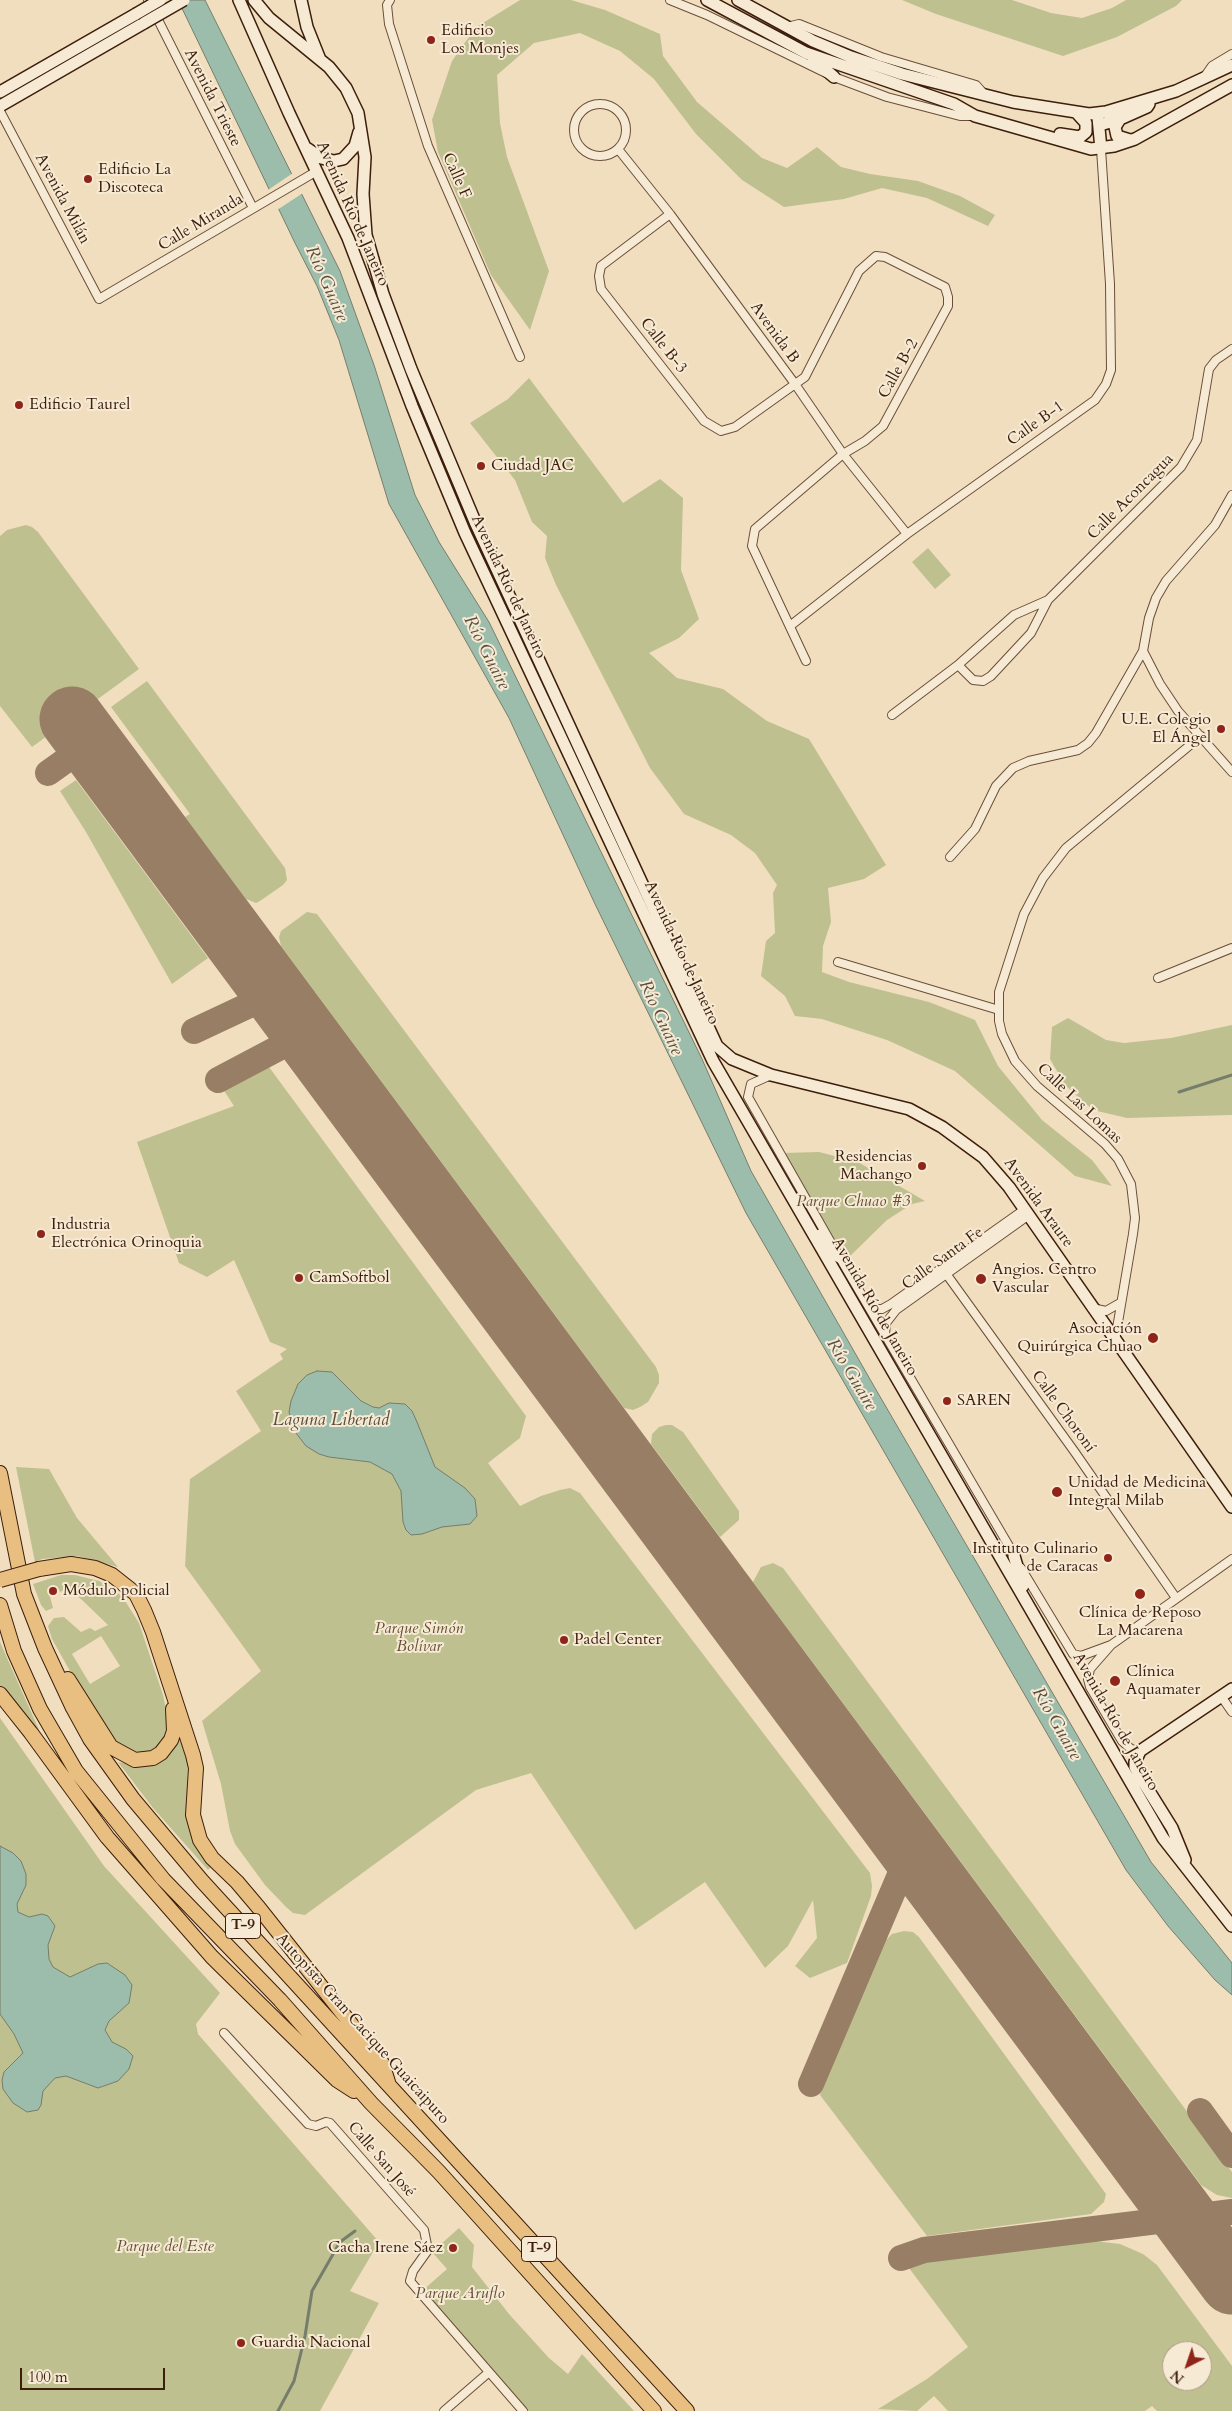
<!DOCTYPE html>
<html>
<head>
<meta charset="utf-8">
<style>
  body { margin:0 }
  #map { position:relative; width:1232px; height:2411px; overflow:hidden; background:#f1debf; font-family:Cardo,serif }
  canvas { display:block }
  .north { position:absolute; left:1162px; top:2341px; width:50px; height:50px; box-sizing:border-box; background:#f6ead5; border:1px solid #ac9884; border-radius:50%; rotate:221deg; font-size:14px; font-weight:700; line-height:20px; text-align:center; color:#3d1e0b }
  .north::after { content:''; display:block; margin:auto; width:18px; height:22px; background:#8f2418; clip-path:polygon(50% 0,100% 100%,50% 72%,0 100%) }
  .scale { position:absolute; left:20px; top:2368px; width:145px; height:22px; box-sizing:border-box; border:2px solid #3d1e0b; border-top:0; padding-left:6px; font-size:15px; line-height:18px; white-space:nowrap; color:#3d1e0b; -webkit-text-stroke:4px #f6ead5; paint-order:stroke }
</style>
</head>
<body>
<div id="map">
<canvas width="1232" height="2411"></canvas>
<div class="north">N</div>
<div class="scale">100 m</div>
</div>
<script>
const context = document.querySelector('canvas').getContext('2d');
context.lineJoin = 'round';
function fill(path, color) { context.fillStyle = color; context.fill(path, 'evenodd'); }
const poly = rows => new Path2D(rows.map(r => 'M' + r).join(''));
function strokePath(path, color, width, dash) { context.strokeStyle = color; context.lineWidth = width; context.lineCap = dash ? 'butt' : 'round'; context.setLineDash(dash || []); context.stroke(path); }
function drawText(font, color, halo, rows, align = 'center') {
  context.font = font + ' Cardo,serif'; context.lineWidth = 4; context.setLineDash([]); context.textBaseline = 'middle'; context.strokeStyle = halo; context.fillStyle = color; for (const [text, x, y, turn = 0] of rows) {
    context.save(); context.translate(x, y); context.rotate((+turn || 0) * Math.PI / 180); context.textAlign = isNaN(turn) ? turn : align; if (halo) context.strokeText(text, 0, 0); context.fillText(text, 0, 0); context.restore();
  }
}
fill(poly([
  [520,0,571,0,605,10,660,34,663,56,697,102,762,158,787,168,817,147,841,167,870,174,918,181,960,196,995,215,988,226,927,198,882,188,844,199,784,207,742,180,696,134,654,79,620,51,580,33,534,43,497,75,500,123,507,157,549,271,530,330,491,275,438,152,432,120,452,61,466,41,478,26],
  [902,0,1012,0,1051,13,1082,18,1112,8,1126,0,1182,0,1176,6,1117,37,1063,56,936,14],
  [529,378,623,503,660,479,683,498,681,570,699,619,679,638,649,653,677,678,723,689,767,721,809,739,886,865,864,879,828,888,831,922,823,946,822,972,849,982,929,1002,975,1020,998,1066,1042,1120,1092,1160,1112,1186,1075,1176,955,1071,887,1040,822,1019,795,1016,785,996,761,976,766,941,775,933,773,893,777,885,755,853,731,835,684,814,650,768,556,585,545,558,547,536,532,522,515,480,470,423,508,399],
  [26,525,32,527,38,532,139,669,32,747,0,706,0,536,7,530],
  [928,548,951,575,935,589,912,562],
  [147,681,285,868,287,880,283,885,260,901,256,903,246,899,185,817,190,814,111,707],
  [76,780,208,958,172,984,86,832,60,791],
  [307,912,317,914,656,1367,659,1375,659,1383,648,1402,640,1407,633,1410,624,1408,281,946,279,937,281,931],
  [1068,1018,1106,1040,1124,1043,1171,1038,1232,1025,1232,1115,1127,1118,1093,1110,1065,1085,1050,1059,1052,1027],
  [269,1067,526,1416,520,1438,488,1463,520,1506,541,1496,560,1490,570,1488,580,1493,870,1873,872,1886,871,1896,847,1963,810,1978,795,1966,817,1938,813,1900,788,1946,765,1968,705,1882,635,1930,531,1773,476,1790,305,1915,293,1913,286,1907,265,1885,235,1844,230,1831,221,1784,202,1721,261,1671,185,1566,190,1479,261,1431,236,1391,283,1359,280,1354,287,1349,270,1342,234,1260,207,1277,179,1263,137,1142,234,1106,221,1086],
  [819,1152,858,1162,925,1201,912,1204,887,1220,845,1261,783,1153],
  [666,1425,672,1425,683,1432,739,1511,739,1520,720,1537,651,1444,652,1434,659,1427],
  [16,1467,49,1469,77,1518,118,1567,77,1556,42,1559,35,1562],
  [773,1563,783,1568,1232,2172,1232,2198,1217,2195,1201,2185,753,1582,761,1567],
  [61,1575,75,1575,99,1581,122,1596,139,1623,163,1695,168,1718,168,1732,162,1743,146,1754,131,1755,107,1737,52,1639,48,1626,54,1618,64,1617,81,1632,90,1628,95,1631,108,1625,81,1599,69,1591,64,1590,60,1592,57,1586,48,1589,53,1608,46,1611,41,1605,33,1584],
  [101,1636,120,1666,90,1684,72,1654],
  [0,1642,40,1732,11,1698,0,1690],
  [0,1718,104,1866,220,1993,196,2024,198,2034,379,2242,350,2291,379,2303,320,2411,0,2411],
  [179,1729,188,1763,187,1801,189,1826,204,1858,211,1867,208,1870,153,1808,118,1762,139,1765],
  [904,1931,913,1932,919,1937,1106,2194,1104,2202,1091,2214,927,2236,820,2095,884,1942,892,1934],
  [459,2228,474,2245,472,2267,509,2314,549,2358,568,2374,582,2354,634,2411,528,2411,422,2291,447,2269,432,2252],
  [1095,2241,1120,2244,1143,2254,1157,2265,1232,2366,1232,2411,1157,2411,1152,2406,1145,2411,948,2411,934,2396,917,2411,878,2409,927,2379,968,2347,906,2264],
  [1172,2351,1202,2351,1202,2381,1172,2381]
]), '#bfc08f');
const water = poly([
  [178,0,205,0,340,271,374,365,415,495,439,542,489,622,702,1059,751,1171,875,1388,1151,1862,1232,1963,1232,1995,1215,1980,1168,1926,1126,1870,746,1213,595,904,509,718,389,504,339,340,317,286,295,243,178,0],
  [317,1371,332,1372,361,1401,373,1407,379,1408,389,1403,405,1404,412,1411,417,1422,435,1467,465,1488,475,1499,477,1516,470,1524,442,1527,422,1534,411,1535,406,1530,403,1522,401,1491,392,1474,370,1462,329,1457,319,1454,306,1446,296,1433,292,1422,289,1412,291,1401,298,1384,307,1375,317,1371],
  [0,1846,13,1853,21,1861,26,1874,26,1885,17,1904,18,1912,29,1917,42,1914,48,1916,55,1926,48,1945,49,1959,53,1967,70,1977,98,1964,107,1963,125,1975,132,1985,129,2003,109,2021,105,2030,112,2042,126,2049,133,2056,129,2069,118,2081,98,2088,66,2076,55,2078,43,2091,41,2105,38,2110,27,2112,13,2103,3,2089,2,2080,4,2072,23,2053,14,2034,0,2014,0,1846]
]);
fill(water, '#9cbdab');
strokePath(water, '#767d6b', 1);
fill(poly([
  [293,173,303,193,277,210,268,190]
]), '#f1debf');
strokePath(poly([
  [1179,1092,1232,1075],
  [278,2411,294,2381,305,2336,312,2291,340,2242,355,2231]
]), '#767d6b', 3);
strokePath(poly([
  [48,773,90,743],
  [194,1031,275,993],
  [218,1080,305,1034],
  [811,2084,911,1849],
  [1200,2111,1232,2155],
  [901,2258,924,2250,1232,2212]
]), '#977e65', 26);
strokePath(poly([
  [72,719,1232,2282]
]), '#977e65', 65);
const street = poly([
  [148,0,253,208],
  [390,0,387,5,389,24,428,146,520,357],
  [670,0,707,15,834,77,887,97,960,116,972,116],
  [787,27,799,24,881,57,976,85,985,95],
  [1205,76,1212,66,1232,54],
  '574 130a26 26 0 1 1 52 0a26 26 0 1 1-52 0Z',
  [0,111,99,299,317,171],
  [618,149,670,214,795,384,843,454,907,534],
  [670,214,601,266,599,276,601,289,704,421,721,431,735,427,805,377,859,271,876,256,885,257,945,287,948,297,948,306,883,426,865,441,843,454,755,529,752,546,806,661],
  [1048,600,1014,615,958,665,973,680,983,681,991,676,1031,633,1048,600,1181,467,1197,440,1209,369,1216,360,1232,349],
  [790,626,907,534,1095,400,1106,384,1111,370,1110,284,1101,149],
  [1143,651,1160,684,1178,711,1232,772],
  [892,715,958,665],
  [950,857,975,829,996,786,1013,768,1029,761,1078,750,1088,743,1096,733,1143,651,1149,618,1156,598,1166,581,1215,525,1232,495],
  [838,962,999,1010],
  [1158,978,1232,948],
  [771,1075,751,1084,748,1097,830,1241],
  [837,1253,1016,1558],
  [942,1268,1074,1451,1176,1598],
  [1092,1308,1106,1311,1120,1303],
  [872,1309,882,1309,891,1304,1025,1209],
  [885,1334,886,1323,896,1310,1029,1215],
  [1115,1340,1133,1234,1135,1218,1131,1184,1118,1159,1105,1144,1037,1086,1015,1061,1002,1034,999,1021,999,992,1024,914,1043,878,1066,848,1201,736],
  [1021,1568,1073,1654,1081,1656,1111,1645],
  [1221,1696,1232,1712],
  [1140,1751,1131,1749,1122,1741,1090,1687,1088,1679,1090,1669,1111,1645,1232,1559],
  [224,2033,308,2124,316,2126,326,2122,330,2123,424,2230,428,2250,413,2271,410,2281,523,2411],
  [444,2411,488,2373]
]);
const secondary = poly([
  [239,0,289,113,348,238,412,406,465,533,713,1061,1163,1838,1232,1926],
  [254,0,269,18,329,67,346,88,358,113,365,157,363,194,366,235,383,294,411,369,476,524,717,1046,732,1059,771,1075,909,1109,942,1127,983,1157,1009,1187,1232,1507],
  [301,0,307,27,319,57],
  [707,0,806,53,954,104,975,116,1091,149,1114,146,1135,139,1232,85],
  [738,0,813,41,851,57,902,74,1013,102,1089,114,1106,112,1176,91,1232,65],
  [813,59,834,77],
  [0,92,136,14],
  [0,106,144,23],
  [1098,118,1101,149],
  [1120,119,1115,127,1117,136,1130,140],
  [1100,125,1120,119,1147,107,1149,104],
  [1060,134,1080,137,1086,132,1086,123,1076,112],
  [308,149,321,158,334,161,343,159,355,146,359,132],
  [820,1235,839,1257],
  [1014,1556,1023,1586],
  [1185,1860,1172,1828,1139,1775,1135,1767,1135,1762,1140,1751,1232,1689]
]);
const highway = poly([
  [0,1473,24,1594,45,1648,73,1708,90,1739,133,1799,202,1881,687,2411],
  [39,1569,71,1564,95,1568,112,1575,136,1594,144,1610,153,1632,193,1755,196,1768,193,1815,200,1840,212,1858,237,1882,259,1908,382,2063,388,2082],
  [0,1605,14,1651,40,1709,76,1771,163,1879,280,2000,371,2103,439,2172,654,2411],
  [68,1679,111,1747,135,1760,153,1758,161,1753,171,1740,174,1731,173,1709],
  [0,1694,31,1733,107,1837,212,1957,337,2080,354,2091]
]);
strokePath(street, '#6a4e38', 10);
strokePath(secondary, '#3d1e0b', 14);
strokePath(highway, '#3d1e0b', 16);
strokePath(street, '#f6ead5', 8);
strokePath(secondary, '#f6ead5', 11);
strokePath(highway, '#e8bf80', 14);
const secondaryBridge = poly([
  [136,14,160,0],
  [144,23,184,0]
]);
const highwayBridge = poly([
  [0,1580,39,1569]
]);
strokePath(secondaryBridge, '#3d1e0b', 14, []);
strokePath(highwayBridge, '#3d1e0b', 16, []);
strokePath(secondaryBridge, '#f6ead5', 11);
strokePath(highwayBridge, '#e8bf80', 14);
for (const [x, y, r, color] of [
  [431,40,5,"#8f2418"],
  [88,179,5,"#8f2418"],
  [19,405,5,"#8f2418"],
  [481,466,5,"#8f2418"],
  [1221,729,5,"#8f2418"],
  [922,1166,5,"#8f2418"],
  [41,1234,5,"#8f2418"],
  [299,1278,5,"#8f2418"],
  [981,1279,6,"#8f2418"],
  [1153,1338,6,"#8f2418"],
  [947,1401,5,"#8f2418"],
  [1057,1492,6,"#8f2418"],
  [1108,1558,5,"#8f2418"],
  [53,1591,5,"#8f2418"],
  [1140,1594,6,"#8f2418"],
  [564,1640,5,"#8f2418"],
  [1115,1681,6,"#8f2418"],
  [453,2248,5,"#8f2418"],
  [241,2343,5,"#8f2418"]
]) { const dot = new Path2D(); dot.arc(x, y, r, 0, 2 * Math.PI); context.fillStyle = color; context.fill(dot); strokePath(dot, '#f6ead5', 2); }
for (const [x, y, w] of [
  [243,1926,35],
  [539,2249,35]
]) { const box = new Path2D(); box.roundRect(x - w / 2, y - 12.5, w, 25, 4); context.fillStyle = '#f6ead5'; context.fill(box); strokePath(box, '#3d1e0b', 1); }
drawText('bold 15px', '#3d1e0b', null, [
  ["T-9",243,1926],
  ["T-9",539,2249]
]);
drawText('16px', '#3d1e0b', '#f6ead5', [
  ["Edificio",441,31],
  ["Los Monjes",441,49],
  ["Edificio La",98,170],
  ["Discoteca",98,188],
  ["Edificio Taurel",29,405],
  ["Ciudad JAC",491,466],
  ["U.E. Colegio",1211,720,"right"],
  ["El Ángel",1211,738,"right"],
  ["Residencias",912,1157,"right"],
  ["Machango",912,1175,"right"],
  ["Industria",51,1225],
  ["Electrónica Orinoquia",51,1243],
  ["Angios. Centro",992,1270],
  ["Vascular",992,1288],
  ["CamSoftbol",309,1278],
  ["Asociación",1142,1329,"right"],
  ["Quirúrgica Chuao",1142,1347,"right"],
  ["SAREN",957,1401],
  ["Unidad de Medicina",1068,1483],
  ["Integral Milab",1068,1501],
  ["Instituto Culinario",1098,1549,"right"],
  ["de Caracas",1098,1567,"right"],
  ["Módulo policial",63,1591],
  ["Clínica de Reposo",1140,1613,"center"],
  ["La Macarena",1140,1631,"center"],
  ["Padel Center",574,1640],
  ["Clínica",1126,1672],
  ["Aquamater",1126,1690],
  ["Cacha Irene Sáez",443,2248,"right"],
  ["Guardia Nacional",251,2343]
], 'left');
drawText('16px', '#3d1e0b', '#f6ead5', [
  ["Avenida Trieste",212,98,63],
  ["Calle F",456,176,66],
  ["Avenida Milán",62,199,62],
  ["Avenida Río de Janeiro",352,214,66],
  ["Calle Miranda",201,223,-31],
  ["Avenida B",774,333,54],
  ["Calle B-3",663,346,52],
  ["Calle B-2",899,369,-61],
  ["Calle B-1",1036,424,-35],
  ["Calle Aconcagua",1131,497,-45],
  ["Avenida Río de Janeiro",508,587,65],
  ["Avenida Río de Janeiro",681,953,65],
  ["Calle Las Lomas",1079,1104,43],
  ["Avenida Araure",1038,1203,54],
  ["Calle Santa Fe",943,1259,-36],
  ["Avenida Río de Janeiro",874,1307,60],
  ["Calle Choroní",1063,1412,54],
  ["Avenida Río de Janeiro",1115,1722,60],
  ["Autopista Gran Cacique Guaicaipuro",362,2029,48],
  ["Calle San José",381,2160,49]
]);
drawText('italic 16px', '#644f33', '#f6ead5', [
  ["Parque Chuao #3",853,1202],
  ["Parque Simón",419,1629],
  ["Bolívar",419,1647],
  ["Parque del Este",165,2247],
  ["Parque Aruflo",460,2294]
]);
drawText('italic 18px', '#5a4e3b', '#f6ead5', [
  ["Río Guaire",326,284,66],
  ["Río Guaire",486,653,63],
  ["Río Guaire",660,1018,65],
  ["Río Guaire",851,1375,59],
  ["Laguna Libertad",331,1421],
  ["Río Guaire",1056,1724,60]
]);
</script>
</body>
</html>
